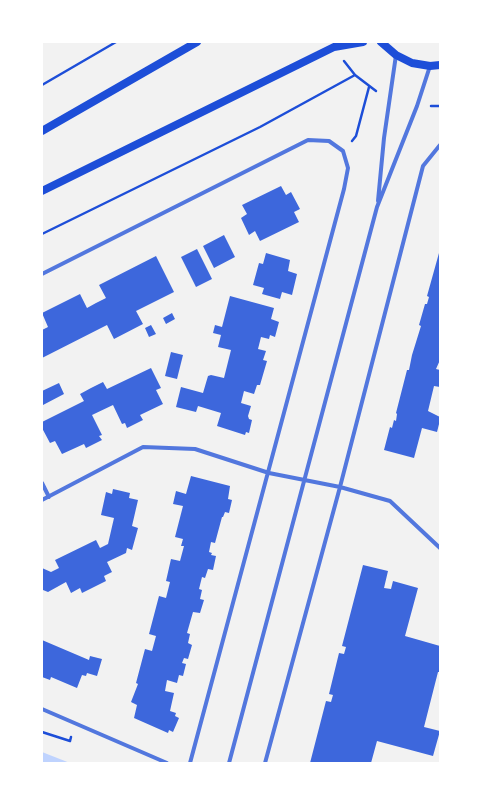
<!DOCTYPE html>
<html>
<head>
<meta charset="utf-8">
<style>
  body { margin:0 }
  #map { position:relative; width:482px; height:805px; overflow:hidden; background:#f2f2f2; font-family:Manrope,sans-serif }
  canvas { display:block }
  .frame { position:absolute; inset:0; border:43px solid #fff; pointer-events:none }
</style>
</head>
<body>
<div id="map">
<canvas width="482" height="805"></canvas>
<div class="frame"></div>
</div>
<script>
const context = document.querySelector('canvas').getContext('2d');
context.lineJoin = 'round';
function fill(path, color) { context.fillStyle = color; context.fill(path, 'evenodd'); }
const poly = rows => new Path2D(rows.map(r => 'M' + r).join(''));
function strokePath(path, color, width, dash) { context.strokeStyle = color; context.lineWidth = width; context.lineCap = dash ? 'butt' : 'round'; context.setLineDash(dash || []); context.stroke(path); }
fill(poly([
  [42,752,70,763,42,763]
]), '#bfd3fe');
fill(poly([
  [281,186,286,195,291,192,300,209,294,212,299,222,260,241,255,231,249,235,241,218,247,214,242,205],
  [224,235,235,257,214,268,203,246],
  [197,249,212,279,196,287,181,257],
  [266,253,290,260,288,271,297,274,292,295,282,292,280,299,262,294,264,288,253,285,259,263,263,264],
  [439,253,440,360,436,369,440,370,440,387,434,386,428,411,440,417,440,420,437,432,422,428,414,458,384,450,390,427,392,428,394,420,396,421,397,414,396,413,407,370,409,370,412,355,421,326,419,325,425,304,427,304,429,297,427,296],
  [156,256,174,292,136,311,143,324,114,339,107,325,42,358,42,330,48,327,42,313,80,294,87,308,96,303,106,298,99,285],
  [230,296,274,308,271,319,279,322,275,337,270,335,269,339,261,337,258,349,266,351,263,360,267,361,260,385,257,385,254,394,244,391,241,403,251,406,248,416,249,419,252,420,249,433,246,432,245,435,217,426,221,413,198,406,196,412,176,407,181,387,203,393,208,376,211,375,224,378,231,350,218,347,221,335,213,333,215,325,222,327],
  [172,313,175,319,166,324,163,318],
  [151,325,156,334,149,337,145,328],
  [171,352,183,355,177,379,165,376],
  [151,368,161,388,156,390,163,404,140,415,143,420,127,428,125,423,122,424,113,405,92,415,102,435,99,436,102,440,86,448,84,444,62,454,55,441,50,443,42,428,42,422,84,401,80,394,91,388,103,382,107,389],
  [59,383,64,394,43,405,42,391],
  [191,476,230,486,228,499,232,500,229,513,225,512,223,517,222,517,215,543,211,542,209,552,212,553,211,555,216,556,213,570,208,569,205,578,202,577,199,589,202,590,200,599,204,600,200,613,193,612,187,633,190,634,188,643,192,645,188,659,184,658,182,663,186,664,183,676,179,675,177,683,167,680,165,691,174,693,170,711,176,713,175,716,179,718,173,732,169,730,168,733,134,718,137,705,131,702,138,684,136,683,145,649,152,651,156,636,149,634,159,596,166,598,170,582,166,581,171,559,180,561,184,546,181,546,183,539,175,537,183,506,173,504,176,491,186,494],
  [113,489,130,493,129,498,138,500,132,526,138,528,132,550,127,548,126,553,107,562,112,572,104,576,106,581,82,593,80,588,71,593,66,582,48,592,43,590,42,593,42,568,51,572,59,568,55,560,96,540,100,548,108,544,114,518,101,515,106,492,112,494],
  [363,565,388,571,384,588,391,589,393,581,418,588,405,636,440,646,440,672,438,672,424,727,440,731,433,756,377,741,371,763,310,763,326,701,331,702,333,695,329,694,339,653,344,654,346,647,342,646],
  [42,640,89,660,90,656,102,659,97,676,87,673,86,676,82,675,77,688,51,677,50,680,42,677]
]), '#3d67dc');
strokePath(poly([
  [344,61,355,75,376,91],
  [42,85,116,42],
  [431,106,440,106],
  [352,141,356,136,369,87],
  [42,234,260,127,355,75],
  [42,732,70,741,71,737]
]), '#1d4ed8', 2.5);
strokePath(poly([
  [378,201,384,138,396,55],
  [42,274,308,140,329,141,343,151,348,168,344,189,190,763],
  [42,483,49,497],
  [42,500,143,447,195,449,269,473,340,487,390,501,440,548],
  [42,709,167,763],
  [229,763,377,207,417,106,430,66],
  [265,763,340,487,423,166,440,145]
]), '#5277de', 4);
strokePath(poly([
  [381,42,396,55,412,63,430,66,440,65],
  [42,131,197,42],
  [42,191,334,47,363,42]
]), '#1d4ed8', 8);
</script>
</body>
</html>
